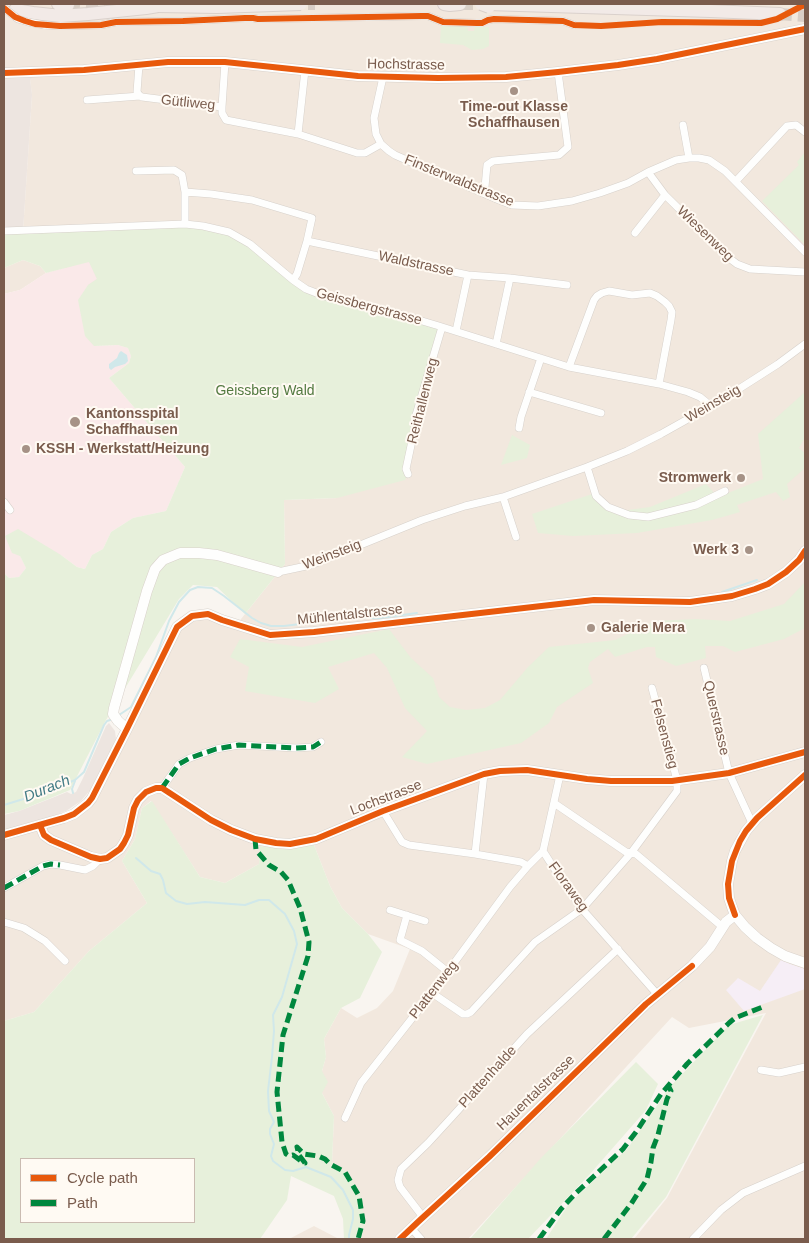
<!DOCTYPE html>
<html>
<head>
<meta charset="utf-8">
<style>
  body { margin:0 }
  #map { position:relative; width:809px; height:1243px; overflow:hidden; background:#f9f5f0; font-family:Helvetica,sans-serif }
  canvas { display:block }
  .frame { position:absolute; inset:0; border:5px solid #7a5c4d; pointer-events:none }
  .legend { position:absolute; left:20px; top:1158px; width:175px; height:65px; box-sizing:border-box; background:#fffaf3; border:1px solid #cabbb1; margin:0; padding:6px 9px; list-style:none; font-size:15px; color:#7a5c4d }
  .legend li { display:flex; align-items:center; gap:10px; height:25px }
  .legend b { width:25px; border:1px solid #cabbb1 }
</style>
</head>
<body>
<div id="map">
<canvas width="809" height="1243"></canvas>
<div class="frame"></div>
<ul class="legend">
<li><b style="height:6px;background:#e8590c"></b>Cycle path</li>
<li><b style="height:6px;background:#00873e"></b>Path</li>
</ul>
</div>
<script>
const context = document.querySelector('canvas').getContext('2d');
context.lineJoin = 'round';
function fill(path, color) { context.fillStyle = color; context.fill(path, 'evenodd'); }
const poly = rows => new Path2D(rows.map(r => 'M' + r).join(''));
function strokePath(path, color, width, dash) { context.strokeStyle = color; context.lineWidth = width; context.lineCap = dash ? 'butt' : 'round'; context.setLineDash(dash || []); context.stroke(path); }
function drawText(font, color, halo, rows, align = 'center') {
  context.font = font + ' Helvetica,sans-serif'; context.lineWidth = 4; context.setLineDash([]); context.textBaseline = 'middle'; context.strokeStyle = halo; context.fillStyle = color; for (const [text, x, y, turn = 0] of rows) {
    context.save(); context.translate(x, y); context.rotate((+turn || 0) * Math.PI / 180); context.textAlign = isNaN(turn) ? turn : align; if (halo) context.strokeText(text, 0, 0); context.fillText(text, 0, 0); context.restore();
  }
}
fill(poly([
  [4,4,805,4,805,1239,634,1239,667,1198,766,1013,689,1028,672,1017,468,1239,361,1239,365,1222,347,1173,332,1162,334,1116,322,1093,322,1071,326,1057,324,1039,341,1008,357,1018,377,1008,393,991,410,949,368,934,342,908,330,886,314,845,284,849,261,846,259,864,225,883,200,877,151,801,142,808,135,839,122,861,147,903,89,951,34,1012,4,1021,4,835,82,808,177,627,192,616,237,624,285,564,284,500,337,498,23,231,32,95,30,79,4,73],
  [23,260,40,266,46,273,20,290,4,294,4,268],
  [314,1226,339,1239,289,1239]
]), '#f2e8de');
fill(poly([
  [41,72,30,79,32,95,23,231,4,231,4,73],
  [109,723,115,731,116,739,92,788,81,801,66,811,53,816,4,830,4,815,19,811,67,792,71,794,76,792,83,778,106,726]
]), '#ede5e0');
fill(poly([
  [781,960,790,964,805,969,805,989,744,1011,726,990,738,978,760,991]
]), '#f6eef6');
fill(poly([
  [89,261,97,279,88,285,94,346,118,345,128,348,131,356,129,363,109,378,185,467,166,511,133,518,111,532,103,549,92,555,85,569,77,567,61,555,20,556,26,568,19,577,9,578,4,573,4,294,20,290,46,273]
]), '#fae9e9');
fill(poly([
  [441,25,467,26,468,31,474,31,475,27,489,27,489,46,483,49,472,50,463,45,440,43],
  [805,152,805,245,762,201,799,165,797,162],
  [185,224,229,232,306,289,442,327,416,415,408,474,405,480,337,498,284,500,285,564,245,614,217,587,193,585,179,599,106,720,70,790,19,811,4,814,4,573,9,578,19,577,26,568,20,556,12,553,5,536,18,529,61,555,77,567,85,569,92,555,103,549,111,532,133,518,166,511,185,467,109,378,129,363,131,356,128,348,118,345,94,346,85,336,78,300,88,285,97,279,89,262,46,273,40,266,23,260,4,268,4,231],
  [805,392,805,437,799,448,805,453,805,468,787,484,790,497,783,501,776,492,737,505,740,512,712,520,637,533,573,536,538,533,532,514,592,494,609,512,628,510,650,507,706,484,718,497,763,479,758,434],
  [512,435,530,445,527,458,501,465],
  [805,582,805,628,784,639,735,652,723,646,705,646,706,658,676,666,656,657,655,647,647,647,615,657,608,649,590,662,588,668,593,683,557,707,549,723,521,743,427,764,402,757,427,731,405,708,387,668,374,653,328,667,339,689,315,703,245,691,249,667,230,657,240,639,302,647,389,629,411,658,433,678,439,697,450,707,466,710,485,708,500,700,528,667,549,647,615,640,655,621,696,619,730,621,784,604],
  [152,801,200,877,225,883,259,864,260,846,284,849,314,845,330,886,342,908,368,934,382,952,360,998,341,1008,324,1039,326,1057,322,1071,328,1082,322,1093,334,1116,332,1162,347,1173,360,1192,365,1222,361,1239,344,1239,343,1219,334,1196,291,1176,287,1200,260,1239,4,1239,4,1021,34,1012,89,951,147,903,122,861,135,839,142,808],
  [21,1159,194,1159,194,1222,21,1222],
  [763,1015,666,1197,631,1239,546,1239,568,1205,628,1148,669,1088,729,1025],
  [636,1062,658,1084,646,1110,590,1174,528,1239,470,1239,541,1158]
]), '#e7f0db');
fill(poly([
  [121,351,127,355,128,361,125,364,115,367,111,370,109,368,109,364,117,358,119,353]
]), '#d0e8ea');
strokePath(poly([
  [722,592,757,580],
  [119,715,131,707,156,657,169,621,179,602,190,590,198,587,212,588,224,596,252,618,261,623,271,626,284,626,348,618,381,618,417,613],
  [73,793,72,789,75,781],
  [4,805,46,792,75,780,84,772,104,725,107,721,113,719],
  [136,858,151,871,160,874,163,880,166,893,176,901,187,904,205,902,245,905,259,900,269,900,285,914,294,931,297,944,282,997,273,1015,274,1031,272,1057,268,1091,269,1111,274,1122,270,1129,270,1134,274,1144,271,1156,273,1161,285,1170,293,1171,306,1167,331,1177,343,1190,353,1210,353,1219,349,1235,349,1239]
]), '#d0e8ea', 2);
strokePath(poly([
  [290,4,315,4],
  [461,4,488,4],
  [68,5,105,9],
  [780,14,805,16]
]), '#d9cfc7', 12, [12, 6]);
const street = poly([
  [44,25,60,26,101,25,116,22,183,21,245,18,253,18,258,19,422,16,428,16,443,22,477,23,482,23,488,20,494,19,563,21,574,25],
  [139,65,137,92,140,96,142,97,222,107,225,62],
  [383,77,374,118,376,134,381,144,389,151,395,155,499,200,512,205,538,206,572,201,600,193,628,183,648,172,676,160,689,158,699,158,709,160,725,171,805,252],
  [87,100,140,96],
  [222,107,222,113,226,120,298,134,357,153,365,153,381,144],
  [683,125,689,158],
  [298,134,305,70],
  [136,171,174,170,182,175,185,192,185,224],
  [648,172,665,195,729,258,737,264,750,269,805,272],
  [736,181,787,126,796,125,805,132],
  [480,191,485,187,487,165,493,161,559,155,568,147,558,72],
  [185,192,211,194,252,200,312,218,307,241,297,274,293,280],
  [4,231,185,224,203,226,229,232,250,244,293,280,306,289,324,296,392,312,439,326,569,367,659,384,688,392,700,397,711,406],
  [635,233,665,195],
  [307,241,468,275,456,331],
  [468,275,510,278,567,285],
  [496,344,510,278],
  [569,367,594,300,597,296,602,293,609,291,632,295,650,293,657,296,665,302,669,306,672,312,671,320,659,384],
  [529,392,601,413],
  [519,428,521,417,541,358],
  [587,467,596,496,608,507,629,515,648,517,696,505,725,491],
  [408,474,406,469,416,422,416,415,442,327],
  [503,497,516,537],
  [4,502,10,510],
  [278,572,311,565,422,520,465,506,503,497,587,467,627,451,661,434,720,401,778,364,805,344],
  [704,668,729,773,752,823],
  [162,788,179,764,190,758,216,749,239,745,296,748,313,747,321,742],
  [554,803,626,852,636,854,719,924,723,926],
  [383,811,402,842,409,845,475,854,521,862,528,866,543,851,550,862,582,909,657,994],
  [543,851,560,775],
  [475,854,484,774],
  [4,888,43,866,51,864,60,865,85,870,93,866,100,859],
  [390,910,425,921],
  [407,915,400,940,422,951,448,972],
  [4,922,24,928,45,941,65,961],
  [432,993,463,1014,467,1014,471,1012,535,942,582,909,631,853,677,791,677,780,652,688],
  [761,1070,779,1073,805,1067],
  [345,1118,361,1083,432,993,510,887,528,866],
  [423,1217,400,1187,398,1180,401,1169,428,1143,451,1118,527,1034,618,949],
  [411,1228,421,1239],
  [693,1239,721,1210,743,1193,805,1166]
]);
const secondary = poly([
  [4,73,84,70,168,62,225,62,358,76,438,78,506,77,558,72,618,65,657,59,805,29],
  [127,729,118,721,113,714,114,708,147,591,155,569,163,560,180,553,199,553,217,555,278,572],
  [805,775,757,818,746,831,735,851,732,861,728,884,729,898,732,907,735,915,745,927,757,938,771,948,785,956,805,963],
  [40,825,44,835,51,840,91,857,100,859,107,858,120,849,124,843,128,835,134,808,138,800,146,792,156,788,162,788,211,820,231,830,255,839,276,843,290,844,316,839,383,811,484,774,500,771,527,770,587,779,611,781,672,781,729,773,805,752],
  [4,835,64,818,74,814,88,803,92,798,127,729,177,627,192,616,208,614,222,620,270,635,314,632,594,600,690,602,732,596,755,589,768,584,786,572,799,560,805,551],
  [400,1239,419,1221,489,1157,646,1004,692,966,710,947,726,922,735,915]
]);
const highway = poly([
  [58,4,68,5],
  [444,4,450,5,460,4],
  [488,4,710,11,780,14],
  [15,10,33,13,61,16,88,14,146,8,158,6]
]);
strokePath(street, '#d7d1cb', 8);
strokePath(secondary, '#d9d2cb', 11);
strokePath(highway, '#dad1cc', 14);
strokePath(street, '#fefefd', 7);
strokePath(secondary, '#fefefd', 10);
strokePath(highway, '#f2eae7', 12);
const streetBridge = poly([
  [4,8,18,19,28,22,44,25]
]);
const highwayBridge = poly([
  [481,4,489,7],
  [158,6,217,7,301,4]
]);
strokePath(streetBridge, '#d7d1cb', 8, []);
strokePath(highwayBridge, '#dad1cc', 14, []);
strokePath(streetBridge, '#fefefd', 7);
strokePath(highwayBridge, '#f2eae7', 12);
strokePath(poly([
  [162,788,179,764,190,758,216,749,239,745,296,748,313,747,321,742],
  [255,839,256,850,269,865,281,872,288,880,300,908,309,942,308,956,283,1035,277,1092,282,1142,286,1154,289,1156,293,1155,304,1163,305,1163,299,1155,297,1147,304,1154,318,1156,325,1159,330,1164,345,1172,359,1196,363,1221,358,1239],
  [4,888,43,866,51,864,60,865],
  [539,1239,561,1209,575,1194,623,1149,636,1132,661,1094,687,1064,729,1023,735,1018,765,1006],
  [604,1239,631,1204,647,1179,651,1162,653,1148,658,1135,667,1099,671,1091,668,1085]
]), '#00873e', 5, [10, 5]);
strokePath(poly([
  [4,8,15,17,25,21,35,24,60,26,101,25,116,22,183,21,245,18,253,18,258,19,422,16,428,16,443,22,477,23,482,23,488,20,494,19,563,21,574,25,601,26,662,22,761,23,777,19,800,7,805,5],
  [4,73,84,70,168,62,225,62,358,76,438,78,506,77,558,72,618,65,657,59,805,29],
  [40,825,44,835,51,840,91,857,100,859,107,858,120,849,124,843,128,835,134,808,138,800,146,792,156,788,162,788,211,820,231,830,255,839,276,843,290,844,316,839,383,811,484,774,500,771,527,770,587,779,611,781,672,781,729,773,805,752],
  [4,835,64,818,74,814,88,803,92,798,127,729,177,627,192,616,208,614,222,620,270,635,314,632,594,600,690,602,732,596,755,589,768,584,786,572,799,560,805,551],
  [735,915,729,898,728,884,732,861,740,841,746,831,757,818,805,775],
  [400,1239,419,1221,489,1157,646,1004,692,966]
]), '#e8590c', 6);
for (const [x, y, r, color] of [
  [514,91,5,"#a69286"],
  [75,422,6,"#a69286"],
  [26,449,5,"#a69286"],
  [741,478,5,"#a69286"],
  [749,550,5,"#a69286"],
  [591,628,5,"#a69286"]
]) { const dot = new Path2D(); dot.arc(x, y, r, 0, 2 * Math.PI); context.fillStyle = color; context.fill(dot); strokePath(dot, '#fffaf3', 2); }
drawText('14px', '#7a5c4d', '#fffaf3', [
  ["Hochstrasse",406,65,1],
  ["Gütliweg",188,103,6],
  ["Finsterwaldstrasse",459,181,22],
  ["Wiesenweg",705,234,44],
  ["Waldstrasse",416,264,12],
  ["Geissbergstrasse",369,307,15],
  ["Reithallenweg",423,401,-76],
  ["Weinsteig",713,404,-30],
  ["Weinsteig",332,555,-21],
  ["Mühlentalstrasse",350,615,-6],
  ["Querstrasse",716,718,77],
  ["Felsenstieg",664,734,75],
  ["Lochstrasse",386,798,-21],
  ["Floraweg",568,887,54],
  ["Plattenweg",434,990,-52],
  ["Plattenhalde",488,1077,-48],
  ["Hauentalstrasse",536,1093,-44]
]);
drawText('bold 14px', '#7a5c4d', '#fffaf3', [
  ["Time-out Klasse",514,107,"center"],
  ["Schaffhausen",514,123,"center"],
  ["Kantonsspital",86,414],
  ["Schaffhausen",86,430],
  ["KSSH - Werkstatt/Heizung",36,449],
  ["Stromwerk",731,478,"right"],
  ["Werk 3",739,550,"right"],
  ["Galerie Mera",601,628]
], 'left');
drawText('14px', '#537a41', '#fffaf3', [
  ["Geissberg Wald",265,391]
]);
drawText('italic 15px', '#437c86', '#fffaf3', [
  ["Durach",47,789,-22]
]);
</script>
</body>
</html>
